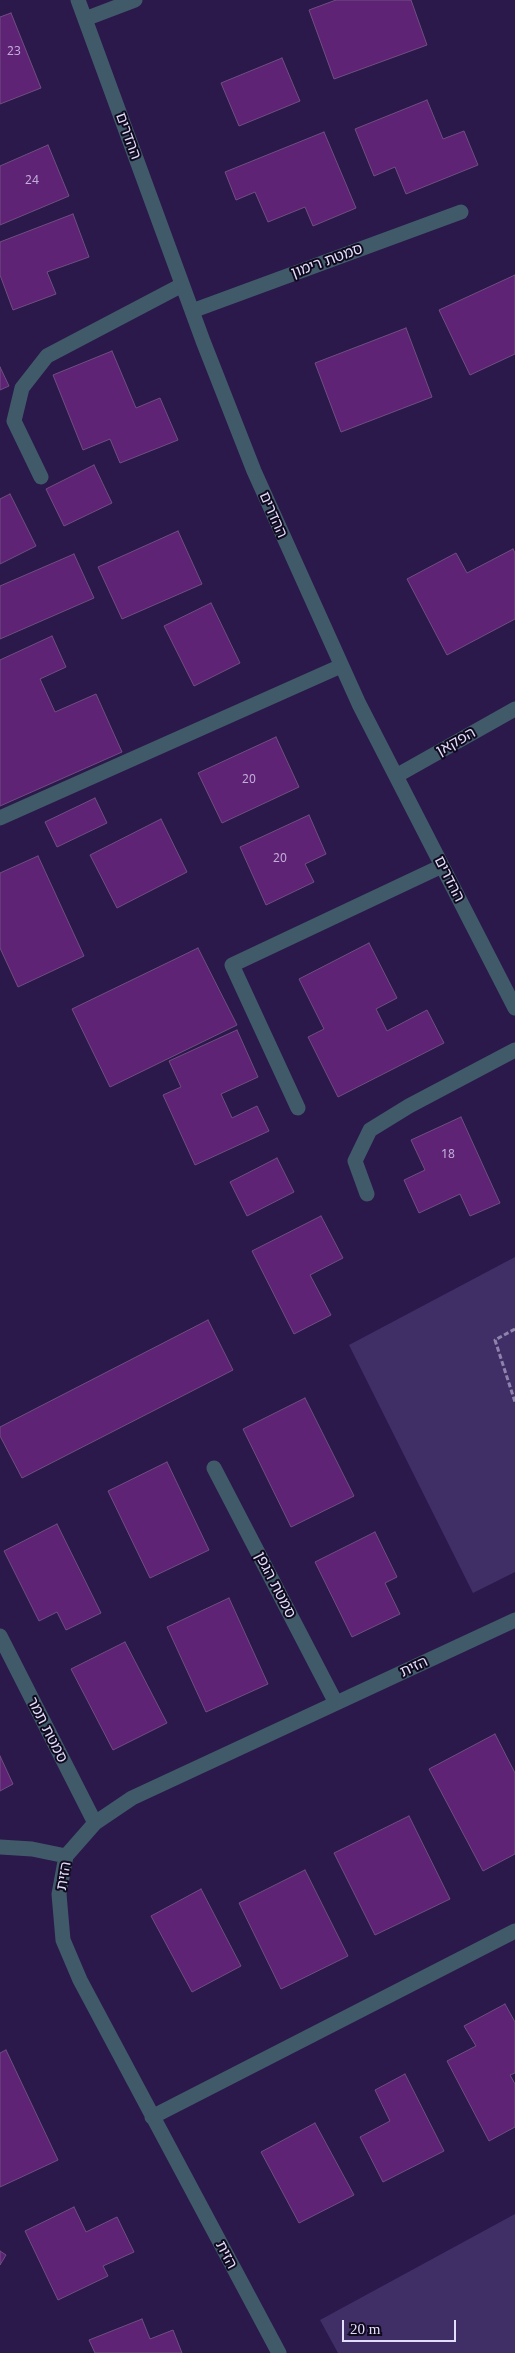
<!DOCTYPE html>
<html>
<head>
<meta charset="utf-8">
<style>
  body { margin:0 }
  #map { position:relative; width:515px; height:2353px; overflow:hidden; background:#2a194a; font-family:Georgia,serif }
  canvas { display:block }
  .scale { position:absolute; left:342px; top:2320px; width:114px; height:22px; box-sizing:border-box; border:2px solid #e3ddfc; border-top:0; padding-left:6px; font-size:15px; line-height:18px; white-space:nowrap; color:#e3ddfc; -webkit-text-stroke:4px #100a1f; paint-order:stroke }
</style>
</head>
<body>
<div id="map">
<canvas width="515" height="2353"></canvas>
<div class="scale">20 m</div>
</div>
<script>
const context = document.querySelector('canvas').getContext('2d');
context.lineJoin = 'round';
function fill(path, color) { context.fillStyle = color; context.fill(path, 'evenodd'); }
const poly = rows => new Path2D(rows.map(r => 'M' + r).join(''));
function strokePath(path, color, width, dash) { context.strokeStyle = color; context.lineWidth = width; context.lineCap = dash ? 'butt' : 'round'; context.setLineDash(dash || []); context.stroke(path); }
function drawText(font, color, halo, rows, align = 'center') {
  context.font = font + ' Georgia,"Noto Sans Hebrew",serif'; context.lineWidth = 4; context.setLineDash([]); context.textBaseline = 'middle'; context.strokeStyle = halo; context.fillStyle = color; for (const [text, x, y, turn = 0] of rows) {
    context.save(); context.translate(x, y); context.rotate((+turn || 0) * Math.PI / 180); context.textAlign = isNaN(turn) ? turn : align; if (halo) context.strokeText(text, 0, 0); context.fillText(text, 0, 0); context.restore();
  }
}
fill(poly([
  [515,1257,515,1572,473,1593,349,1345],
  [515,2214,515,2353,338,2353,320,2320]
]), '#402f67');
const building = poly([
  [336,0,411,0,427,45,334,79,309,10,336,0],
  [11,13,41,88,0,104,0,17,11,13],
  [282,58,300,101,239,126,221,83,282,58],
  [427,100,443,139,464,131,478,165,406,194,395,167,374,176,355,129,427,100],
  [324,132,356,208,313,226,305,207,268,222,255,192,236,200,225,172,324,132],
  [48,145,69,196,0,225,0,166,48,145],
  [73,214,89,257,47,272,56,294,13,310,0,275,0,242,73,214],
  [515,275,515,354,470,375,439,310,515,275],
  [406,328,432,397,341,432,315,363,406,328],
  [112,351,136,408,160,398,178,440,120,463,110,439,83,450,53,375,112,351],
  [0,367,9,386,0,390,0,367],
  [94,465,112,503,64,526,46,489,94,465],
  [10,494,36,546,0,564,0,499,10,494],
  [178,531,202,584,122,619,98,567,178,531],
  [513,549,515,553,515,619,447,655,407,579,456,553,467,573,513,549],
  [74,554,94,598,0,639,0,586,74,554],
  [211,603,240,663,194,686,164,626,211,603],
  [52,636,66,667,40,679,55,712,96,694,122,752,0,806,0,660,52,636],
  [276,737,299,787,222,823,198,773,276,737],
  [95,798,107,823,57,847,45,822,95,798],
  [309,815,326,854,305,864,314,882,266,905,240,847,309,815],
  [161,819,187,872,117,908,90,855,161,819],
  [38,856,84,956,18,987,0,948,0,873,38,856],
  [369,943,397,998,376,1009,387,1031,427,1010,444,1043,338,1097,308,1037,324,1029,299,979,369,943],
  [198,948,237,1025,110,1087,72,1009,198,948],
  [237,1030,258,1077,221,1094,232,1118,257,1106,269,1131,195,1165,163,1095,181,1087,169,1061,237,1030],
  [461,1117,500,1203,470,1216,460,1194,419,1213,404,1180,425,1170,411,1140,461,1117],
  [277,1158,294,1192,247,1216,230,1182,277,1158],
  [321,1216,343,1258,310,1275,331,1315,294,1334,252,1251,321,1216],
  [208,1320,233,1370,22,1478,0,1436,0,1427,208,1320],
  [305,1398,354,1496,291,1527,243,1429,305,1398],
  [167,1462,209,1550,150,1578,108,1491,167,1462],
  [57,1524,101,1613,66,1630,57,1612,39,1621,4,1551,57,1524],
  [375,1532,397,1577,385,1583,400,1614,352,1637,315,1562,375,1532],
  [229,1598,268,1684,206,1712,167,1627,229,1598],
  [125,1642,167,1723,113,1750,71,1669,125,1642],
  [495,1734,515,1773,515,1854,483,1871,429,1769,495,1734],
  [0,1756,13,1784,0,1791,0,1756],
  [409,1816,450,1899,375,1935,334,1853,409,1816],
  [305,1870,348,1956,281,1989,239,1903,305,1870],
  [201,1889,241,1966,192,1992,151,1916,201,1889],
  [505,2004,515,2022,515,2073,510,2075,515,2084,515,2127,489,2141,447,2061,476,2046,464,2026,505,2004],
  [6,2050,58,2160,0,2187,0,2053,6,2050],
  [405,2074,444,2151,383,2182,360,2137,390,2121,375,2090,405,2074],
  [315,2123,354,2195,299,2223,261,2152,315,2123],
  [74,2207,86,2232,117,2217,134,2252,103,2266,108,2276,58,2300,25,2231,74,2207],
  [0,2251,6,2255,0,2265,0,2251],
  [142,2319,150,2339,173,2330,182,2353,95,2353,89,2340,142,2319]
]);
fill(building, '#5e2374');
strokePath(building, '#714e80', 1);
strokePath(poly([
  [515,1329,495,1340,515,1402]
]), '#8e83ab', 3, [5, 2.5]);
strokePath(poly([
  [78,0,203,341,254,471,359,704,515,1008],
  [85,19,135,0],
  [192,311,461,212],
  [41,477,14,421,22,388,47,356,182,285],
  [396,776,515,709],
  [0,818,341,666],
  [298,1108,232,965,442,866],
  [367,1194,355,1161,370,1130,409,1106,515,1050],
  [214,1468,336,1703],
  [0,1636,95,1823],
  [0,1847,32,1849,66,1856],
  [152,2117,515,1931],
  [279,2353,80,1980,63,1940,59,1894,66,1856,95,1823,132,1798,515,1620]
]), '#415a69', 15);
drawText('12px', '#c2aeda', null, [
  ["23",14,52],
  ["24",32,181],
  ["20",249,780],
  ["20",280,859],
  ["18",448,1155]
]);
drawText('15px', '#e3ddfc', '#100a1f', [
  ["ההדרים",128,136,70],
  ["סמטת רימון",327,261,-20],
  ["ההדרים",273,515,66],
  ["הפקאן",456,742,-29],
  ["ההדרים",449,879,63],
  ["סמטת הגפן",275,1585,63],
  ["הזית",414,1667,-25],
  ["סמטת תמר",47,1730,63],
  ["הזית",64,1876,-80],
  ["הזית",226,2255,62]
]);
</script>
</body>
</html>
